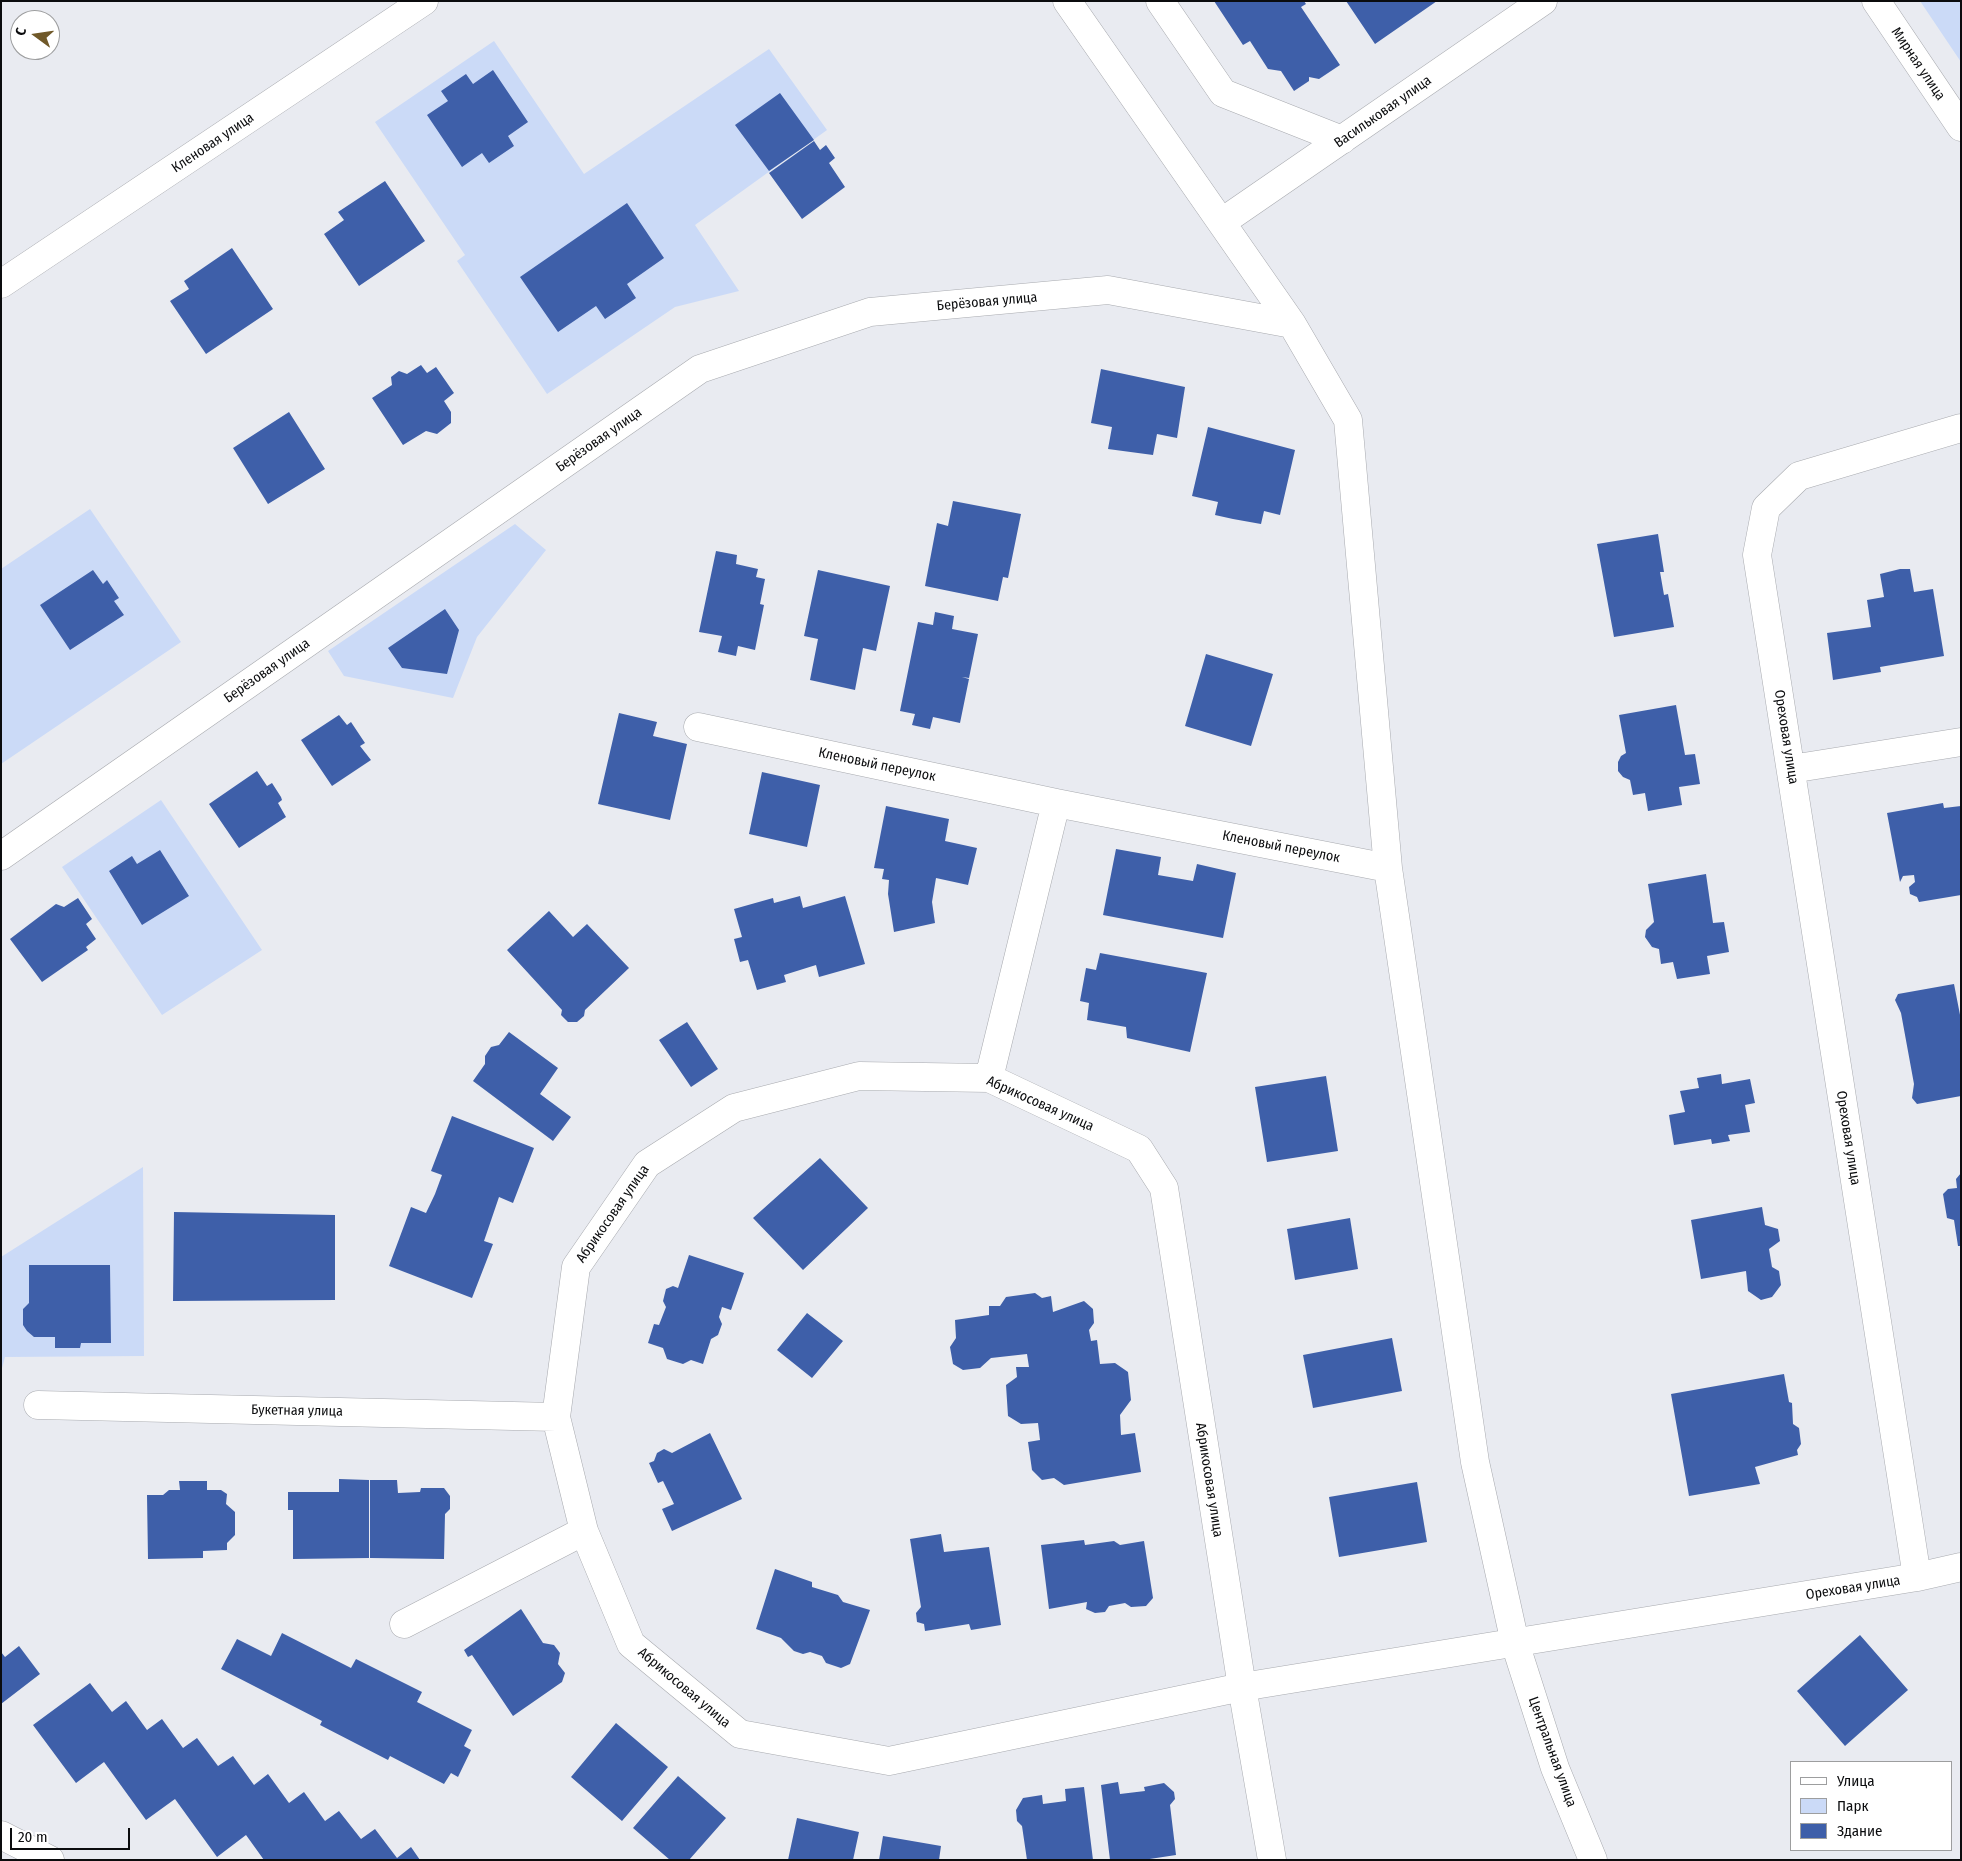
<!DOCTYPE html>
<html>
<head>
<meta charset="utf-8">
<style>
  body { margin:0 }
  #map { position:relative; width:1962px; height:1861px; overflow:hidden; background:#e9ebf1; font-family:"Fira Sans Condensed",sans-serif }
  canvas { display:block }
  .frame { position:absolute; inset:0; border:2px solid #0b0c0e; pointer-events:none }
  .legend { position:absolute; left:1790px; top:1761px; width:162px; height:90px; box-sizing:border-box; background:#fff; border:1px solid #9d9e9f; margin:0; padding:6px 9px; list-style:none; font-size:15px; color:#0b0c0e }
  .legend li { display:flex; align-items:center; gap:10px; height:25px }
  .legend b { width:25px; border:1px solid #9d9e9f }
  .north { position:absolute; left:10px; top:10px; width:50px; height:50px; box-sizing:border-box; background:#fff; border:1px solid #9d9e9f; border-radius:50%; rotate:284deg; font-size:14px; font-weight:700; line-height:20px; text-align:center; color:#0b0c0e }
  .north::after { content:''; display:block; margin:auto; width:18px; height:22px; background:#705929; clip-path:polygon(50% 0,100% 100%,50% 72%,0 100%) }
  .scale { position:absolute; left:10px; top:1828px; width:120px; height:22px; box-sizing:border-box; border:2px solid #0b0c0e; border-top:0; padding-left:6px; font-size:15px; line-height:18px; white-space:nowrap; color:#0b0c0e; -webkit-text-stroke:4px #fff; paint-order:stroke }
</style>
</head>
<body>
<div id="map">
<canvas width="1962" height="1861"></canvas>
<div class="frame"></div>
<ul class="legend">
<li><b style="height:6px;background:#fff"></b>Улица</li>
<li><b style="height:14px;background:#cbdaf7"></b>Парк</li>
<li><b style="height:14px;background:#3e5fa9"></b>Здание</li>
</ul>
<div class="north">С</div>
<div class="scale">20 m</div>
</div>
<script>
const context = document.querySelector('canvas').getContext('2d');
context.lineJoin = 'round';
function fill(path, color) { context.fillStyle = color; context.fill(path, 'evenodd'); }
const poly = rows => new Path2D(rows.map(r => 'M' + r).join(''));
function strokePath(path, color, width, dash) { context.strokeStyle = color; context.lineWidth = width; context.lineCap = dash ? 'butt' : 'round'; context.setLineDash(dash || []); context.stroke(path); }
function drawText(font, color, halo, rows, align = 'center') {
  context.font = font + ' "Fira Sans Condensed",sans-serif'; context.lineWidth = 4.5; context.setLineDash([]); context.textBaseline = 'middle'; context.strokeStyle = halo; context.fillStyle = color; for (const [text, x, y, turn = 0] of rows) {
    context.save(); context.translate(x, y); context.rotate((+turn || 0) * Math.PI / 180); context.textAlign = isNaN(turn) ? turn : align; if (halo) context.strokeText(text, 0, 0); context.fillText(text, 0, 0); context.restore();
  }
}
fill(poly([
  [1920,1,1961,1,1961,62],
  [494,41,584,174,769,49,827,130,695,225,739,291,675,307,547,394,457,261,465,255,375,122],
  [90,509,181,642,1,764,1,569],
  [515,524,546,550,477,637,453,698,344,676,328,651],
  [161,800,262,950,162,1015,62,867],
  [143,1167,144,1356,5,1357,1,1372,1,1257]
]), '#cbdaf7');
fill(poly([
  [1214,1,1304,1,1306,4,1301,7,1340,65,1319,79,1309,77,1309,81,1294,91,1281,71,1268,69,1250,41,1243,45],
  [1346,1,1437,1,1375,44],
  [493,70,528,122,508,136,514,146,489,163,482,153,462,167,427,115,448,101,441,91,466,74,473,84],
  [780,93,814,140,769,171,735,125],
  [814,141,820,150,826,145,835,158,829,163,845,187,802,219,769,173],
  [385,181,425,241,359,286,324,234,344,220,338,212],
  [627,203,664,258,627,284,636,298,605,319,596,306,558,332,520,277],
  [232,248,273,309,206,354,170,301,189,289,184,281],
  [421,365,427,373,436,367,454,393,444,401,451,412,451,423,437,434,426,431,403,445,372,398,392,385,391,377,399,371,407,374],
  [1101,369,1185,387,1177,438,1157,434,1153,455,1108,449,1112,427,1091,423],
  [289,412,325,469,268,504,233,448],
  [1208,427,1295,450,1280,515,1264,511,1261,524,1233,519,1215,515,1218,502,1192,496],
  [953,501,1021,514,1008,578,1003,577,998,601,925,586,937,523,948,526],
  [1658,534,1664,572,1660,572,1664,595,1668,594,1674,627,1614,637,1597,544],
  [716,551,737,555,736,564,758,569,756,577,765,579,760,604,764,605,755,650,738,646,736,656,718,652,722,636,699,632],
  [1900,569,1910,569,1914,592,1933,589,1944,656,1880,667,1881,672,1833,680,1827,633,1871,627,1867,600,1884,597,1880,574],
  [93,570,103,584,107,580,119,598,114,601,124,615,70,650,40,605],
  [818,570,890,586,876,651,863,648,855,690,810,680,818,639,804,636],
  [445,609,459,630,447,674,402,668,388,648],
  [935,612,954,616,952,629,978,634,969,678,962,677,969,679,960,723,933,717,930,729,912,725,915,714,900,711,918,622,933,625],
  [1206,654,1273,674,1251,746,1185,726],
  [1676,705,1685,755,1695,754,1700,784,1679,787,1682,805,1648,811,1645,793,1633,795,1630,780,1623,777,1618,771,1618,762,1621,756,1626,753,1619,715],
  [619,713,657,722,653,736,687,744,670,820,598,804],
  [339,715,347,725,351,722,365,743,360,746,371,760,332,786,301,740],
  [257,771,267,786,272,783,281,797,282,800,278,803,286,817,239,848,209,804],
  [762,772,820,785,807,847,749,834],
  [1943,803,1944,808,1961,806,1961,895,1919,902,1917,897,1910,894,1909,887,1915,882,1914,875,1903,876,1900,882,1887,813],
  [886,806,949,819,945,841,977,848,968,885,936,878,932,902,935,923,894,932,888,894,889,880,882,879,884,869,874,868],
  [1116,849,1161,857,1158,875,1193,881,1197,864,1236,873,1223,938,1103,915],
  [160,850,189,896,142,925,109,871,132,856,137,864],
  [1706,874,1713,923,1724,922,1729,952,1707,956,1710,974,1677,979,1673,962,1661,964,1659,949,1652,947,1645,937,1646,930,1654,922,1648,884],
  [800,896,803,908,845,896,865,964,819,977,816,965,784,975,786,982,757,990,748,960,740,962,734,939,742,937,734,909,773,898,774,903],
  [78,898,92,919,86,924,96,939,86,947,88,950,42,982,10,939,56,904,64,907],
  [549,911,573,937,587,924,629,968,585,1010,584,1016,577,1022,568,1022,561,1015,562,1010,507,950],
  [1100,953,1207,973,1190,1052,1127,1038,1126,1027,1087,1020,1089,1003,1080,1001,1086,968,1096,970],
  [1954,984,1961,1020,1961,1096,1917,1104,1912,1098,1914,1084,1901,1013,1895,1000,1898,994],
  [687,1022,718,1069,691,1087,659,1040],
  [509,1032,558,1068,540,1094,571,1117,553,1141,473,1081,485,1064,485,1056,491,1047,499,1045],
  [1721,1074,1722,1084,1750,1079,1755,1103,1745,1105,1750,1132,1728,1135,1730,1141,1712,1144,1711,1139,1674,1145,1669,1115,1685,1112,1680,1091,1699,1088,1697,1078],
  [1326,1076,1338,1151,1267,1162,1255,1087],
  [452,1116,534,1148,513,1203,499,1197,484,1241,493,1244,472,1298,389,1266,411,1207,426,1213,435,1194,442,1175,431,1171],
  [820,1158,868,1208,803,1270,753,1218],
  [1961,1173,1961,1246,1958,1246,1954,1220,1947,1218,1943,1194,1948,1189,1957,1188,1956,1179],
  [1762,1207,1765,1225,1778,1229,1780,1241,1769,1249,1772,1267,1779,1271,1781,1285,1772,1297,1761,1300,1748,1291,1746,1271,1701,1279,1691,1220],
  [174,1212,335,1215,335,1300,173,1301],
  [1350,1218,1358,1269,1295,1280,1287,1229],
  [689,1255,744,1273,731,1310,722,1307,719,1317,722,1324,718,1335,711,1339,703,1364,691,1360,683,1364,667,1359,663,1348,648,1343,654,1324,659,1325,666,1307,663,1301,666,1289,673,1286,678,1288],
  [29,1265,110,1265,111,1343,81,1343,80,1348,55,1348,55,1337,34,1337,27,1331,23,1325,23,1309,29,1303],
  [1035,1293,1042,1298,1051,1296,1053,1312,1084,1301,1093,1309,1094,1323,1089,1330,1091,1341,1097,1340,1100,1364,1115,1363,1128,1372,1131,1400,1120,1415,1121,1435,1135,1433,1141,1472,1064,1485,1054,1478,1042,1480,1032,1470,1028,1442,1040,1440,1038,1423,1021,1424,1008,1416,1006,1385,1017,1377,1016,1367,1029,1367,1027,1354,991,1358,980,1368,963,1370,953,1364,950,1347,956,1338,955,1320,989,1315,989,1306,1000,1306,1006,1297],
  [807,1313,843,1341,812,1378,777,1350],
  [1392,1338,1402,1391,1313,1408,1303,1355],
  [1784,1374,1789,1402,1792,1403,1793,1424,1799,1428,1801,1444,1797,1450,1798,1455,1755,1467,1760,1484,1689,1496,1671,1394],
  [710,1433,742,1499,672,1531,662,1509,674,1504,663,1481,658,1483,649,1463,654,1461,657,1453,664,1449,672,1453],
  [339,1479,369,1480,369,1558,293,1559,293,1510,288,1510,288,1492,339,1492],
  [370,1480,397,1480,398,1493,420,1492,421,1488,444,1488,450,1496,450,1509,445,1514,444,1559,370,1558],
  [179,1481,207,1481,207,1490,221,1490,227,1494,226,1504,235,1512,235,1535,227,1543,227,1550,203,1551,203,1558,148,1559,147,1495,163,1495,169,1490,180,1490],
  [1417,1482,1427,1542,1339,1557,1329,1497],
  [941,1534,944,1552,989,1547,1001,1625,971,1630,969,1624,925,1631,924,1624,917,1622,916,1613,921,1607,910,1539],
  [1084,1540,1085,1545,1114,1541,1120,1545,1144,1541,1153,1598,1146,1606,1131,1607,1125,1603,1109,1606,1105,1612,1095,1613,1086,1609,1087,1602,1049,1609,1041,1545],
  [775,1569,812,1582,812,1587,838,1595,843,1602,870,1610,850,1664,841,1668,826,1663,822,1656,810,1652,803,1654,794,1651,781,1638,756,1629],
  [521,1609,543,1643,554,1645,560,1653,558,1664,565,1673,562,1682,513,1716,472,1655,468,1657,464,1650],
  [282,1633,351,1668,356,1659,422,1692,417,1702,472,1730,464,1746,471,1750,458,1777,451,1773,444,1784,390,1756,388,1760,320,1725,322,1721,221,1669,237,1639,271,1656],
  [1860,1635,1908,1690,1845,1746,1797,1691],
  [19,1646,40,1674,1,1704,1,1652,5,1657],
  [90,1683,112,1712,126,1701,147,1730,162,1719,183,1748,197,1738,218,1766,233,1756,254,1785,268,1774,289,1803,304,1792,325,1821,339,1811,361,1839,375,1829,397,1858,411,1847,420,1860,264,1860,246,1835,217,1857,175,1799,146,1820,104,1762,76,1783,33,1725],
  [616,1723,668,1767,622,1821,571,1777],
  [678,1776,726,1818,689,1860,670,1860,633,1828],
  [1118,1782,1120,1794,1145,1791,1144,1787,1164,1783,1174,1792,1175,1799,1170,1805,1176,1855,1143,1860,1110,1860,1101,1785],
  [1084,1787,1093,1860,1027,1860,1022,1826,1017,1821,1016,1810,1023,1798,1042,1795,1043,1804,1066,1801,1065,1789],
  [797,1818,859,1832,853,1860,788,1860],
  [883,1836,941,1846,939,1860,879,1860]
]), '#3e5fa9');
const minor = poly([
  [1067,1,1292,324,1348,420,1388,868,1475,1462,1515,1643,1555,1768,1593,1860],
  [1160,1,1223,93,1342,140],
  [1876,1,1961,127],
  [1222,222,1543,1],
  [1,284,424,1],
  [698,727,1056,803],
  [1791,769,1961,742],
  [1,856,700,369,870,312,1108,290,1292,324],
  [989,1078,1056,803,1388,868],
  [38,1405,556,1417],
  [1917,1577,1961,1567],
  [404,1624,584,1531],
  [1,1835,50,1860],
  [1272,1860,1242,1687,1164,1188,1139,1149,989,1078,859,1076,734,1108,647,1164,576,1267,556,1417,584,1531,631,1644,740,1734,889,1761,1242,1687,1917,1577,1757,555,1766,508,1799,476,1961,428]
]);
strokePath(minor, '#a8aaaf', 29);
strokePath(minor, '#fff', 28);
drawText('14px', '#0b0c0e', '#fff', [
  ["Мирная улица",1918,64,56],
  ["Васильковая улица",1383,112,-35],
  ["Кленовая улица",213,143,-34],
  ["Берёзовая улица",987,302,-5],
  ["Берёзовая улица",599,440,-35],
  ["Берёзовая улица",267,671,-35],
  ["Ореховая улица",1786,737,81],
  ["Кленовый переулок",877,765,12],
  ["Кленовый переулок",1281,847,11],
  ["Абрикосовая улица",1040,1104,24],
  ["Ореховая улица",1848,1138,81],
  ["Абрикосовая улица",613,1214,-55],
  ["Букетная улица",297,1411,1],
  ["Абрикосовая улица",1209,1480,81],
  ["Ореховая улица",1853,1588,-9],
  ["Абрикосовая улица",684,1688,40],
  ["Центральная улица",1552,1752,70]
]);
</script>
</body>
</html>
